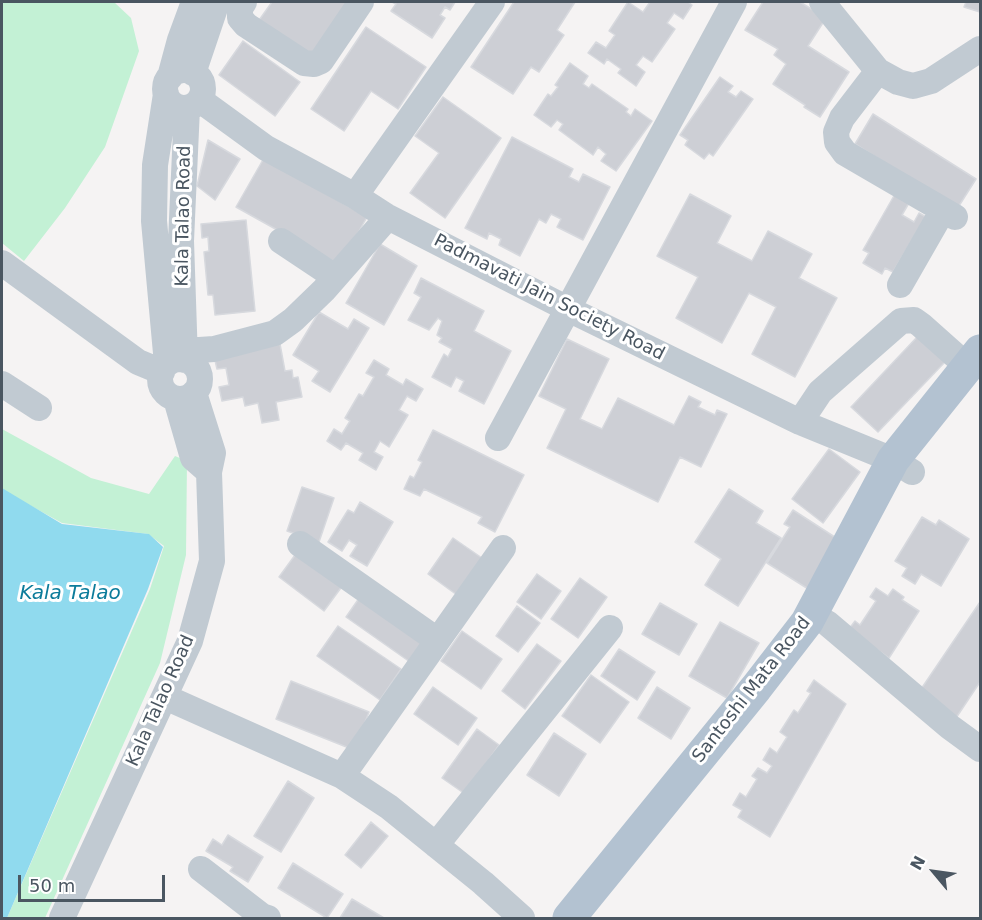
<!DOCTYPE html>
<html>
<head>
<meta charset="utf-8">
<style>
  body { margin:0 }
  #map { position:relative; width:982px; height:920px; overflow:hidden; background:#f5f3f3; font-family:"DejaVu Sans",sans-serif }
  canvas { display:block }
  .frame { position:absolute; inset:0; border:3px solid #4a5661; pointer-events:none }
  .north { position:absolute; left:904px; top:842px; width:60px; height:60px; -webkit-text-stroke:4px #fff; paint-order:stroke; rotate:299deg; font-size:16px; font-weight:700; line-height:24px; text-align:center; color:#4a5661 }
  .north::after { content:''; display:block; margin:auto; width:21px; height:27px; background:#4a5661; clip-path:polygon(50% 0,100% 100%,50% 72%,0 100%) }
  .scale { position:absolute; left:18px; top:875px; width:147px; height:27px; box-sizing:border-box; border:3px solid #4a5661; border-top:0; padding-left:8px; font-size:18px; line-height:21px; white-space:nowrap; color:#4a5661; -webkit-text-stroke:4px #fff; paint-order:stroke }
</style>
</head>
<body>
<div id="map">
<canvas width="982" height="920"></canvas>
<div class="frame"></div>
<div class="north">N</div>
<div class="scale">50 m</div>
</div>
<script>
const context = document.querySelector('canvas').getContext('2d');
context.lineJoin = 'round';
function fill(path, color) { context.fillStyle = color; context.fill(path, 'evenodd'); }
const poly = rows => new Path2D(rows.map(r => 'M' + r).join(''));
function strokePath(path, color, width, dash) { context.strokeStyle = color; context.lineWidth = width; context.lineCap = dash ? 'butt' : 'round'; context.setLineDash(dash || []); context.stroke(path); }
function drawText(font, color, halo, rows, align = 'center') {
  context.font = font + ' "DejaVu Sans",sans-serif'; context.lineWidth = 6; context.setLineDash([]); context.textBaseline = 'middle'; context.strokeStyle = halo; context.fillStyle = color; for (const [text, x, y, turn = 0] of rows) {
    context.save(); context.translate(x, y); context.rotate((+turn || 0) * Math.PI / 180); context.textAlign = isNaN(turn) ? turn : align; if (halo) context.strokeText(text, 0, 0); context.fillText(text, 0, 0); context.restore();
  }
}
fill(poly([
  [2,2,114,2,131,18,139,51,105,147,65,208,24,261,2,243],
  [2,429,91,478,149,494,175,456,187,461,186,555,160,663,45,918,7,918,150,589,164,546,148,534,62,523,2,490]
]), '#c3f1d5');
fill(poly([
  [2,488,62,524,149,534,163,547,148,589,7,918,2,918]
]), '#90daee');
const building = poly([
  [272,2,348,2,308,59,257,23,272,2],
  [392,2,455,2,450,10,445,7,440,15,445,18,432,38,391,11,396,4,392,2],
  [514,2,575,2,557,30,564,35,539,72,531,67,513,94,471,67,514,2],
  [628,2,643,12,650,2,688,2,692,5,683,19,674,13,667,23,675,29,652,62,643,56,636,65,645,72,636,86,618,73,621,69,607,59,604,64,588,53,596,42,606,48,615,35,609,31,628,2],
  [763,2,800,2,826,18,808,46,849,72,820,117,804,107,805,105,773,84,786,64,774,55,778,49,745,30,763,2],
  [966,2,980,2,980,12,964,7,966,2],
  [366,27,426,67,398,109,371,91,344,131,311,109,366,27],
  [243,41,300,82,275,116,219,75,243,41],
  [570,63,588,76,583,84,589,88,592,84,628,109,626,112,631,116,635,109,652,121,616,171,601,161,606,154,598,147,593,155,559,130,563,124,557,120,551,127,534,115,548,94,551,96,558,87,555,85,570,63],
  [720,77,733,86,728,92,736,97,741,91,753,99,713,156,709,153,704,159,685,145,688,140,680,135,720,77],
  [443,97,501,138,445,218,410,193,439,153,415,136,443,97],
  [873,114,976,179,957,209,855,144,873,114],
  [512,137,573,169,569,177,579,182,583,174,610,187,583,240,557,227,561,219,551,214,546,223,539,219,520,256,499,245,501,239,489,233,487,239,465,228,512,137],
  [208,140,240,159,215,200,197,186,208,140],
  [264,158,367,217,340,265,236,207,264,158],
  [690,194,731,216,717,243,752,261,768,231,812,254,799,278,837,298,795,377,752,354,776,307,749,293,722,343,676,318,698,277,657,256,690,194],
  [895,194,909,203,902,215,914,222,919,213,926,217,893,272,885,268,882,274,863,263,869,253,863,250,895,194],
  [246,220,255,311,215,315,213,295,208,295,204,252,209,251,208,237,202,238,201,224,246,220],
  [380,244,417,266,384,325,346,303,380,244],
  [421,278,484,311,474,331,511,351,484,404,459,391,464,381,456,377,451,387,432,377,444,354,448,357,452,349,439,342,442,338,437,335,442,321,438,318,429,330,408,320,421,297,414,293,421,278],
  [319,312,348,329,354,319,369,328,330,392,312,381,319,371,293,355,319,312],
  [918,336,945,362,878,432,851,407,918,336],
  [567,339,609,359,580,419,602,429,618,398,674,425,689,396,701,402,698,407,715,415,717,410,727,414,701,467,680,457,658,502,547,448,566,409,539,396,567,339],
  [280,344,285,371,292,370,293,378,298,377,302,397,276,402,279,420,262,423,258,403,245,406,243,397,222,401,219,387,229,385,226,368,217,369,214,356,280,344],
  [374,360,389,369,386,375,403,385,406,379,423,389,416,401,407,396,399,410,408,415,389,447,380,441,374,452,383,457,376,470,359,460,363,453,346,443,341,450,327,441,334,429,342,434,350,421,345,418,359,394,363,396,374,377,366,373,374,360],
  [433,430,524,475,495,532,478,523,482,517,424,489,420,496,404,489,410,476,414,478,422,462,418,460,433,430],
  [829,449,860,472,823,523,792,499,829,449],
  [302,487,334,498,319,542,287,531,302,487],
  [729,489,763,511,756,523,781,538,738,606,705,585,721,559,695,542,729,489],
  [360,502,393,522,367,566,350,556,357,545,349,540,342,551,328,542,348,510,354,513,360,502],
  [793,510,844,543,813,592,767,563,790,527,784,524,793,510],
  [922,517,936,525,939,520,969,539,941,586,921,574,915,584,902,576,907,568,895,561,922,517],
  [453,538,482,558,457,595,428,574,453,538],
  [298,551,343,585,324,611,279,577,298,551],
  [537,574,561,591,541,619,517,602,537,574],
  [580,578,607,597,578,638,551,619,580,578],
  [876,588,888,596,893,589,904,597,902,600,919,611,889,658,849,629,855,621,860,625,876,601,870,597,876,588],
  [362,594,426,639,410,662,346,617,362,594],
  [980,602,980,682,954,721,917,695,980,602],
  [660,603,697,624,679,655,642,634,660,603],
  [517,606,540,623,518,652,496,636,517,606],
  [720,622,759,643,727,698,689,676,720,622],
  [338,626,401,669,380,700,317,656,338,626],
  [462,631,502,659,481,689,441,661,462,631],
  [537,644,561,661,525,709,502,691,537,644],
  [619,649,655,672,637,700,601,676,619,649],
  [591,675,629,702,600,743,562,716,591,675],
  [814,680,846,704,770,837,738,817,742,810,733,805,740,793,746,797,757,779,752,776,758,768,767,773,772,766,763,760,770,748,777,753,787,737,780,732,794,710,798,713,811,693,807,691,814,680],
  [291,681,369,712,354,750,276,719,291,681],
  [433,687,477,718,458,745,414,714,433,687],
  [657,687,690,708,671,739,638,718,657,687],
  [477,729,499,745,465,794,442,778,477,729],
  [554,733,586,754,559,796,527,775,554,733],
  [288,781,314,798,281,852,254,836,288,781],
  [371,822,388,836,361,868,345,855,371,822],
  [228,835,263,857,248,882,230,871,233,867,206,851,213,839,222,845,228,835],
  [293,863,343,894,327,918,278,888,293,863],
  [352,899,384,918,340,918,352,899]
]);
fill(building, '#cdcfd5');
strokePath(building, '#d7d9de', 1.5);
strokePath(poly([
  [244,2,240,8,240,18,246,25,304,63,314,64,321,61,361,2],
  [822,2,878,71,898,82,913,86,931,81,980,49],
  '165 89a19 19 0 1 1 38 0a19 19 0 1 1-38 0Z',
  [878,71,842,118,836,132,837,142,845,153,955,217],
  [193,73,217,2],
  [170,77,180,40,194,2],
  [166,94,155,165,154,221,167,364],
  [200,100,266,148,355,196,386,216,568,309,800,422,893,460,912,472],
  [355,196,492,2],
  [281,241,335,277],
  [2,263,138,362,162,372],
  [900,285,943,210],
  [185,351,214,349,275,333,293,320,324,290,381,225,386,216],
  '160 379a20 20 0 1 1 40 0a20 20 0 1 1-40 0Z',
  [185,360,181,241,187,108],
  [2,384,39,408],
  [176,399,193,458,209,472],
  [800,422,820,392,901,321,914,320,921,325,967,366],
  [498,438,734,2],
  [300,544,437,640],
  [827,623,950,727,980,749],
  [165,697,342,776,389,807,483,883,522,918],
  [342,776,503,548],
  [436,845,610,628],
  [201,869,262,916,268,918],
  [62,918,190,641,212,561,209,472,213,453,194,393]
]), '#c1cad2', 26);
strokePath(poly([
  [569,918,756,688,807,622,893,460,980,351]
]), '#b3c2d1', 33);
drawText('18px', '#4a5661', '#fff', [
  ["Kala Talao Road",184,216,-89],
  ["Padmavati Jain Society Road",549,298,27],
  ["Santoshi Mata Road",752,690,-52],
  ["Kala Talao Road",161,701,-66]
]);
drawText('italic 20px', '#0c7c9b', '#fff', [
  ["Kala Talao",70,594]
]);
</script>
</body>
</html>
